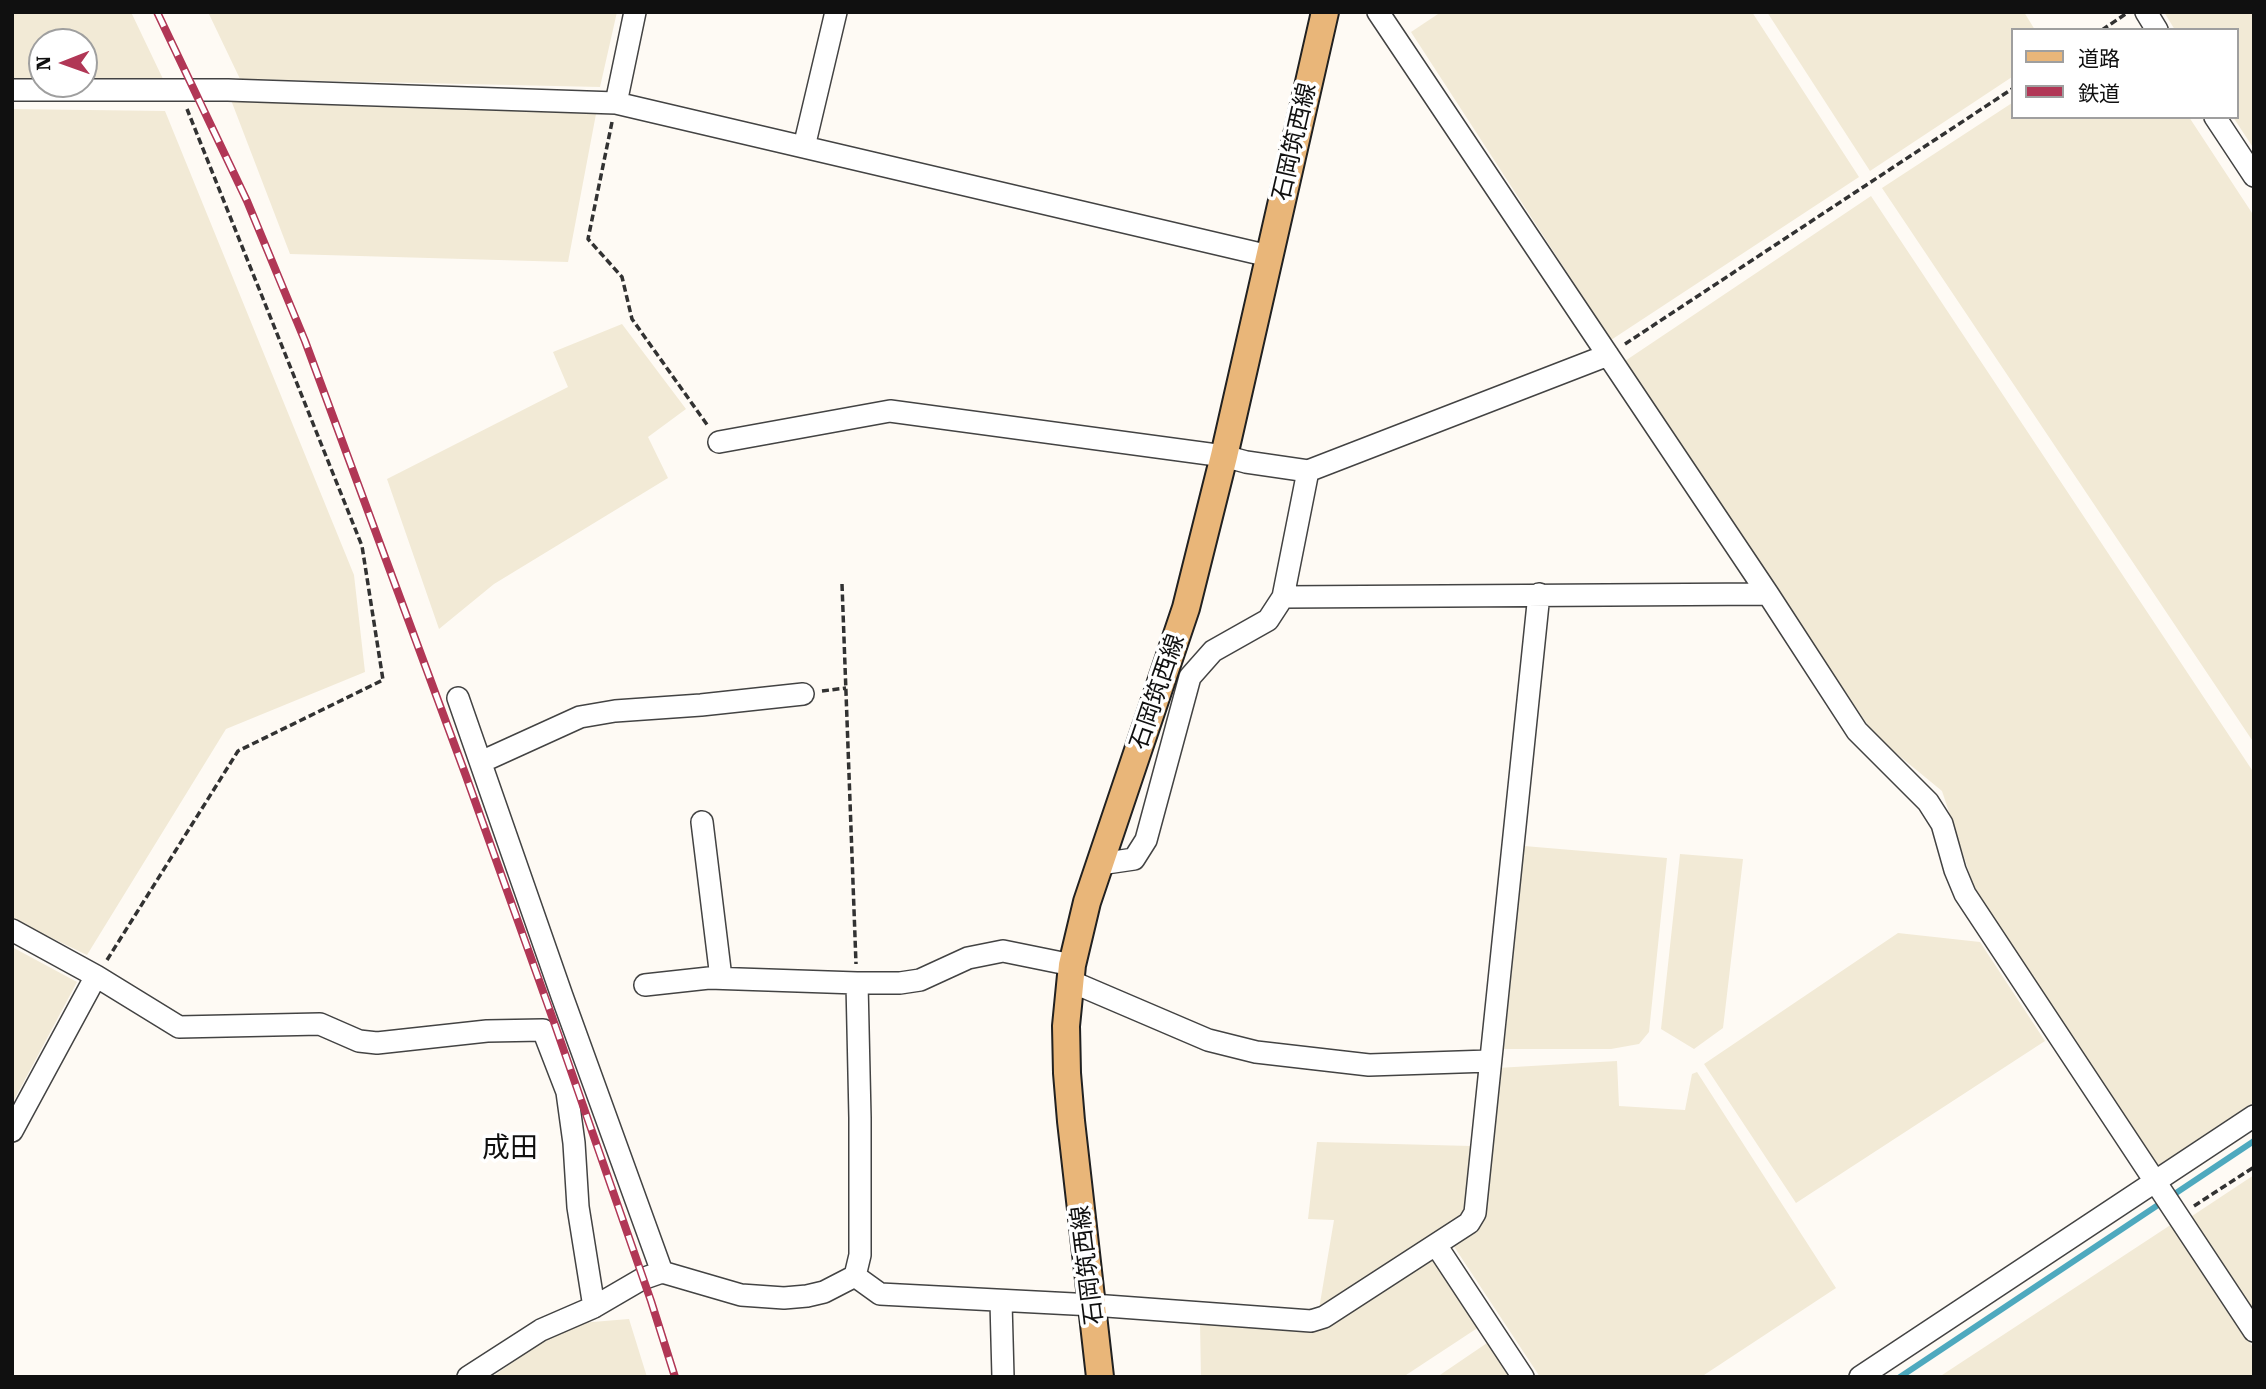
<!DOCTYPE html>
<html>
<head>
<meta charset="utf-8">
<style>
  body { margin:0 }
  #map { position:relative; width:2266px; height:1389px; overflow:hidden; background:#fefaf4; font-family:"Roboto Serif","Noto Sans JP",serif }
  canvas { display:block }
  .frame { position:absolute; inset:0; border:14px solid #101010; pointer-events:none }
  .legend { position:absolute; left:2011px; top:28px; width:228px; height:91px; box-sizing:border-box; background:#fff; border:2px solid #9f9f9f; margin:0; padding:9px 12px; list-style:none; font-size:21px; color:#101010 }
  .legend li { display:flex; align-items:center; gap:14px; height:35px }
  .legend b { width:35px; border:2px solid #9f9f9f }
  .north { position:absolute; left:28px; top:28px; width:70px; height:70px; box-sizing:border-box; background:#fff; border:2px solid #9f9f9f; border-radius:50%; rotate:269deg; font-size:19px; font-weight:700; line-height:28px; text-align:center; color:#101010 }
  .north::after { content:''; display:block; margin:auto; width:24px; height:32px; background:#b13756; clip-path:polygon(50% 0,100% 100%,50% 72%,0 100%) }
</style>
</head>
<body>
<div id="map">
<canvas width="2266" height="1389"></canvas>
<div class="frame"></div>
<ul class="legend">
<li><b style="height:9px;background:#e9b679"></b>道路</li>
<li><b style="height:9px;background:#b13756"></b>鉄道</li>
</ul>
<div class="north">N</div>
</div>
<script>
const context = document.querySelector('canvas').getContext('2d');
context.lineJoin = 'round';
function fill(path, color) { context.fillStyle = color; context.fill(path, 'evenodd'); }
const poly = rows => new Path2D(rows.map(r => 'M' + r).join(''));
function strokePath(path, color, width, dash) { context.strokeStyle = color; context.lineWidth = width; context.lineCap = dash ? 'butt' : 'round'; context.setLineDash(dash || []); context.stroke(path); }
function drawText(font, color, halo, rows, align = 'center') {
  context.font = font + ' "Roboto Serif","Noto Sans JP",serif'; context.lineWidth = 7; context.setLineDash([]); context.textBaseline = 'middle'; context.strokeStyle = halo; context.fillStyle = color; for (const [text, x, y, turn = 0] of rows) {
    context.save(); context.translate(x, y); context.rotate((+turn || 0) * Math.PI / 180); context.textAlign = isNaN(turn) ? turn : align; if (halo) context.strokeText(text, 0, 0); context.fillText(text, 0, 0); context.restore();
  }
}
fill(poly([
  [12,12,131,12,163,79,84,80,84,42,42,42,42,81,12,81],
  [208,12,617,12,600,87,240,79],
  [1441,12,1752,12,1859,177,1611,340,1411,32],
  [1767,12,2024,12,2035,30,2012,30,2012,77,1870,171],
  [2164,12,2254,12,2254,149,2233,117,2236,117,2236,30,2175,30],
  [231,100,596,114,568,262,290,254],
  [2012,103,2012,117,2189,117,2254,216,2254,743,1882,188],
  [12,109,165,111,354,575,365,672,226,729,87,955,12,919],
  [1871,196,2254,773,2254,1102,2156,1167,1974,887,1942,791,1875,736,1625,361],
  [622,324,686,409,648,437,668,478,494,584,439,629,387,479,568,387,553,352],
  [1524,846,1667,858,1649,1032,1639,1044,1611,1049,1504,1049],
  [1680,854,1743,859,1723,1028,1694,1049,1661,1029],
  [1898,933,1980,942,2045,1041,1796,1203,1704,1064],
  [12,947,77,982,12,1104],
  [1617,1061,1619,1106,1685,1110,1692,1074,1697,1072,1836,1288,1701,1377,1540,1377,1453,1245,1481,1226,1497,1068],
  [1317,1142,1471,1146,1468,1205,1459,1220,1318,1315,1334,1220,1308,1219],
  [2254,1175,2254,1313,2189,1218],
  [2172,1224,2254,1349,2254,1377,1939,1377],
  [1433,1255,1479,1327,1403,1377,1201,1377,1200,1323,1319,1330],
  [629,1319,647,1377,492,1377,541,1342,580,1323],
  [1487,1343,1510,1377,1437,1377]
]), '#f2ead6');
strokePath(poly([
  [1900,1377,2254,1141]
]), '#4ea9be', 6);
const minor = poly([
  [1378,12,1768,594,1857,731,1928,802,1942,824,1955,870,1965,894,2254,1331],
  [2146,12,2157,30],
  [12,90,228,90,616,103,1269,256],
  [616,103,635,12],
  [2215,117,2254,176],
  [804,147,836,12],
  [719,442,890,411,1224,456,1246,462,1308,471,1608,355],
  [1283,597,1768,594],
  [458,698,562,996,662,1272],
  [481,762,580,717,615,711,701,705,803,694],
  [702,822,721,978],
  [1100,864,1134,859,1146,840,1190,677,1213,651,1268,620,1283,597,1308,471],
  [12,930,96,976,179,1027,320,1024,359,1041,377,1043,487,1031,543,1030,567,1092,574,1143,578,1207,594,1307],
  [1070,981,1208,1040,1256,1052,1369,1065,1489,1061],
  [645,985,709,978,857,983,900,983,920,980,968,958,1003,951,1072,965],
  [12,1131,96,976],
  [1436,1245,1523,1377],
  [855,1276,880,1294,1093,1305,1311,1321,1324,1317,1469,1223,1475,1213,1539,594],
  [1001,1302,1003,1377],
  [468,1377,541,1330,594,1307,642,1279,662,1272,741,1295,784,1298,807,1296,824,1292,855,1276,860,1255,860,1118,857,983],
  [1860,1377,2254,1116]
]);
const major = poly([
  [1100,1377,1071,1121,1067,1073,1066,1026,1072,965,1087,902,1186,608,1224,456,1325,12]
]);
strokePath(minor, '#434343', 24);
strokePath(major, '#212121', 30);
strokePath(poly([
  [2102,30,2127,13],
  [612,122,588,239,622,277,632,319,708,426],
  [1625,344,2012,89],
  [842,584,856,964],
  [822,691,846,688],
  [107,960,238,751,383,680,362,546,187,109],
  [2194,1206,2254,1167]
]), '#323232', 3.5, [7, 3.5]);
strokePath(minor, '#fff', 21);
strokePath(major, '#e9b679', 26);
const rail = poly([
  [157,12,247,201,305,341,466,776,555,1025,651,1301,675,1377]
]);
strokePath(rail, '#b13756', 8);
strokePath(rail, '#fff', 5, [16]);
drawText('24px', '#101010', '#fff', [
  ["石岡筑西線",1295,142,-77],
  ["石岡筑西線",1158,692,-71],
  ["石岡筑西線",1088,1265,-97]
]);
drawText('28px', '#101010', '#fff', [
  ["成田",510,1149]
]);
</script>
</body>
</html>
